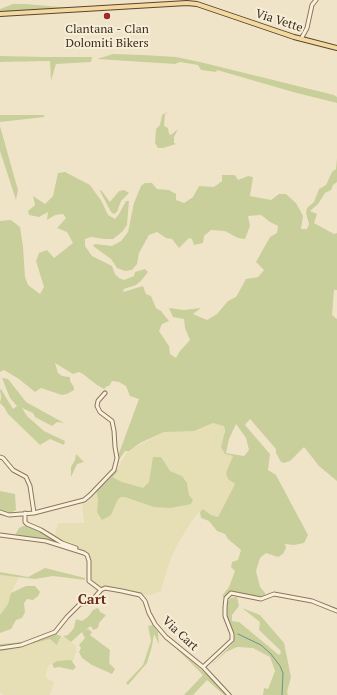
<!DOCTYPE html>
<html>
<head>
<meta charset="utf-8">
<style>
  body { margin:0 }
  canvas { display:block; background:#f0e4c8 }
</style>
</head>
<body>
<canvas width="337" height="695"></canvas>
<script>
const context = document.querySelector('canvas').getContext('2d');
context.lineJoin = 'round';
function fill(path, color) { context.fillStyle = color; context.fill(path, 'evenodd'); }
const poly = rows => new Path2D(rows.map(r => 'M' + r).join(''));
function strokePath(path, color, width, dash) { context.strokeStyle = color; context.lineWidth = width; context.lineCap = dash ? 'butt' : 'round'; context.setLineDash(dash || []); context.stroke(path); }
function drawText(font, color, halo, rows, align = 'center') {
  context.font = font + ' "PT Serif",serif'; context.lineWidth = 4; context.setLineDash([]); context.textBaseline = 'middle'; context.strokeStyle = halo; context.fillStyle = color; for (const [text, x, y, turn = 0] of rows) {
    context.save(); context.translate(x, y); context.rotate((+turn || 0) * Math.PI / 180); context.textAlign = isNaN(turn) ? turn : align; if (halo) context.strokeText(text, 0, 0); context.fillText(text, 0, 0); context.restore();
  }
}
fill(poly([
  [213,423,224,425,224,438,225,454,233,456,228,479,235,484,218,517,211,515,203,509,195,516,178,543,169,563,161,591,151,595,140,595,105,588,101,590,89,581,89,561,85,553,54,538,58,523,84,523,82,501,96,490,98,500,97,512,111,515,118,499,114,478,112,477,118,471,117,469,128,451,164,432,205,426],
  [170,471,182,476,187,483,189,495,193,500,157,488],
  [0,575,19,577,11,593,8,604,0,615],
  [61,636,74,644,76,647,76,652,73,661,57,661,49,665,46,672,46,677,49,680,54,682,50,695,4,695,0,693,0,651,8,650,50,639,58,644]
]), '#e6deb5');
fill(poly([
  [13,4,26,4,71,8,0,12,0,9],
  [113,54,143,55,176,57,200,62,334,95,337,97,337,103,293,92,217,70,216,72,201,70,198,65,180,62,175,64,97,59],
  [0,56,46,57,92,57,91,62,56,64,51,81,50,61,0,62],
  [171,110,165,114,164,126,168,128,169,134,171,135,178,129,174,137,174,143,176,144,163,148,158,148,155,143,156,129,160,125,162,115],
  [0,115,44,115,44,117,0,122],
  [0,126,18,190,16,200,0,151],
  [337,158,337,182,333,185,331,190,325,193,318,204,310,211,317,214,314,223,334,234,337,233,337,290,334,290,332,315,337,319,337,481,319,466,304,447,290,461,284,463,281,462,276,453,276,449,250,419,245,425,270,454,268,470,276,475,308,535,304,543,294,545,285,544,286,548,283,554,278,557,266,553,260,558,256,571,260,587,265,593,265,597,261,598,230,592,225,598,222,596,229,587,235,571,231,567,232,562,238,560,241,550,228,539,225,534,217,531,209,521,201,518,200,512,203,509,211,515,218,517,235,484,228,479,226,473,233,456,225,454,221,447,225,431,224,426,213,423,194,431,164,432,140,443,129,451,125,451,118,461,118,456,139,399,130,396,126,386,119,382,112,381,109,386,107,386,104,389,97,385,83,374,79,372,73,374,55,363,58,373,62,376,70,377,70,381,74,387,74,390,67,394,62,395,41,388,35,392,19,379,4,370,0,372,0,221,11,220,20,227,23,247,25,277,28,285,40,294,44,287,36,261,39,253,47,250,54,258,73,243,67,232,57,228,66,218,63,214,55,215,47,220,48,212,39,217,29,215,28,211,35,205,33,196,45,204,53,196,58,173,65,172,90,185,102,202,108,215,115,219,119,214,126,201,129,201,127,225,122,232,113,239,104,239,91,237,85,239,85,246,92,256,112,266,115,274,119,278,124,280,134,276,135,272,145,269,148,272,141,281,136,285,124,289,123,292,143,286,146,294,151,296,156,308,161,311,169,321,162,324,159,331,169,346,170,354,176,358,180,351,190,340,185,328,184,319,173,317,169,308,184,310,201,308,193,314,207,320,217,314,228,301,236,297,246,279,258,277,264,270,256,262,270,237,277,233,278,226,270,222,261,215,248,216,250,226,245,239,238,238,225,231,211,230,204,236,203,243,194,245,192,239,189,238,179,248,172,239,166,238,157,232,149,235,139,253,137,264,132,270,125,271,117,268,111,259,93,246,95,244,112,246,121,241,128,232,134,203,141,186,145,183,152,183,157,189,169,190,176,194,176,200,184,203,193,197,199,186,214,187,222,181,222,175,235,175,238,180,248,176,253,177,250,196,271,200,279,194,286,194,296,203,303,216,301,229,307,229,309,224,306,213,307,208,314,202,319,189,326,185,332,172,336,169],
  [236,424,246,438,249,450,244,456,226,453,229,439],
  [101,190,110,202,119,191,124,190,129,193,121,201,117,212,114,214,111,212,100,191],
  [2,378,8,379,26,402,64,423,57,422,52,426,35,417,33,413,22,408,27,416,44,431,65,441,64,445,50,439,40,445,8,414,4,407,0,403,1,397,0,390,1,389,13,409,17,406,10,398],
  [76,454,84,462,77,464,71,477,71,467,75,460],
  [153,457,161,457,170,471,182,476,187,483,189,495,193,500,191,504,171,508,154,507,125,497,121,497,118,499,111,515,102,520,97,512,98,500,96,490,117,469,118,471,113,477,114,478,122,482,143,488,149,482],
  [0,491,15,494,16,510,9,514,0,512],
  [23,526,32,526,52,536,50,543,14,537,19,528],
  [45,568,85,578,85,580,53,576,35,579,0,575,0,572,28,577],
  [26,586,35,586,40,592,38,596,33,600,27,599,24,603,25,612,22,618,16,620,11,629,0,633,0,615,8,604,11,593],
  [237,597,239,606,232,615,232,621,239,622,279,655,281,653,280,650,259,630,260,622,242,608,260,615,284,643,291,677,287,692,288,695,263,695,264,688,268,689,275,671,270,657,253,648,237,647,226,652,210,667,234,642,227,616,227,603,230,598],
  [97,608,99,609,100,612,106,615,99,623,98,628,93,630,91,626,85,630,88,629,92,632,90,635,110,650,109,663,115,669,112,674,92,665,82,658,79,652,81,648,79,645,85,638,82,632,71,642,63,636,68,635,74,628,76,619,82,621,88,617,93,610],
  [153,625,158,632,159,644,154,634,152,646,147,663,128,685,126,683,143,665,151,641,148,626],
  [50,632,61,636,57,645,50,639,8,650,0,651,0,644,24,642],
  [173,645,205,673,214,675,232,695,224,695,207,680,193,695,184,695,203,675],
  [71,660,76,667,73,670,59,667,54,668,52,664,57,661]
]), '#c9cf9b');
strokePath(poly([
  [238,634,261,645,271,654,280,666,283,673,282,695]
]), '#6f938a', 1);
const minor = poly([
  [301,39,307,28,312,5,316,0],
  [0,457,3,458,13,470,26,477,30,486,34,513],
  [0,512,9,515,34,513,84,500,90,495,114,470,117,458,115,447,114,431,112,421,100,412,97,406,98,401,105,393],
  [25,513,25,522,27,524,41,530,62,543,76,548],
  [0,535,46,541,84,553,87,555,89,561,89,581,101,590],
  [0,648,21,645,55,632,67,617,80,604,87,603,94,598,101,590,105,588,122,591,140,595,145,601,149,613,155,624,166,637,203,667,229,695],
  [203,667,232,640,232,634,225,616,225,607,226,598,231,593,261,599,274,594,312,601,337,611]
]);
const major = poly([
  [0,14,187,3,197,4,294,37,337,48]
]);
strokePath(minor, '#8d765c', 5);
strokePath(major, '#5b4430', 6);
strokePath(minor, '#faf1dc', 3);
strokePath(major, '#f3d9a0', 4);
for (const [x, y, r, color] of [
  [107,16,4,"#9e2a2b"]
]) { const dot = new Path2D(); dot.arc(x, y, r, 0, 2 * Math.PI); context.fillStyle = color; context.fill(dot); strokePath(dot, '#f7eed8', 1.5); }
drawText('12px', '#3d2e20', '#f7eed8', [
  ["Via Vette",279,21,18],
  ["Via Cart",180,634,43]
]);
drawText('12px', '#3d2e20', '#f7eed8', [
  ["Clantana - Clan",107,30],
  ["Dolomiti Bikers",107,44]
]);
drawText('bold 14px', '#6b2e1e', '#f7eed8', [
  ["Cart",92,600]
]);
</script>
</body>
</html>
